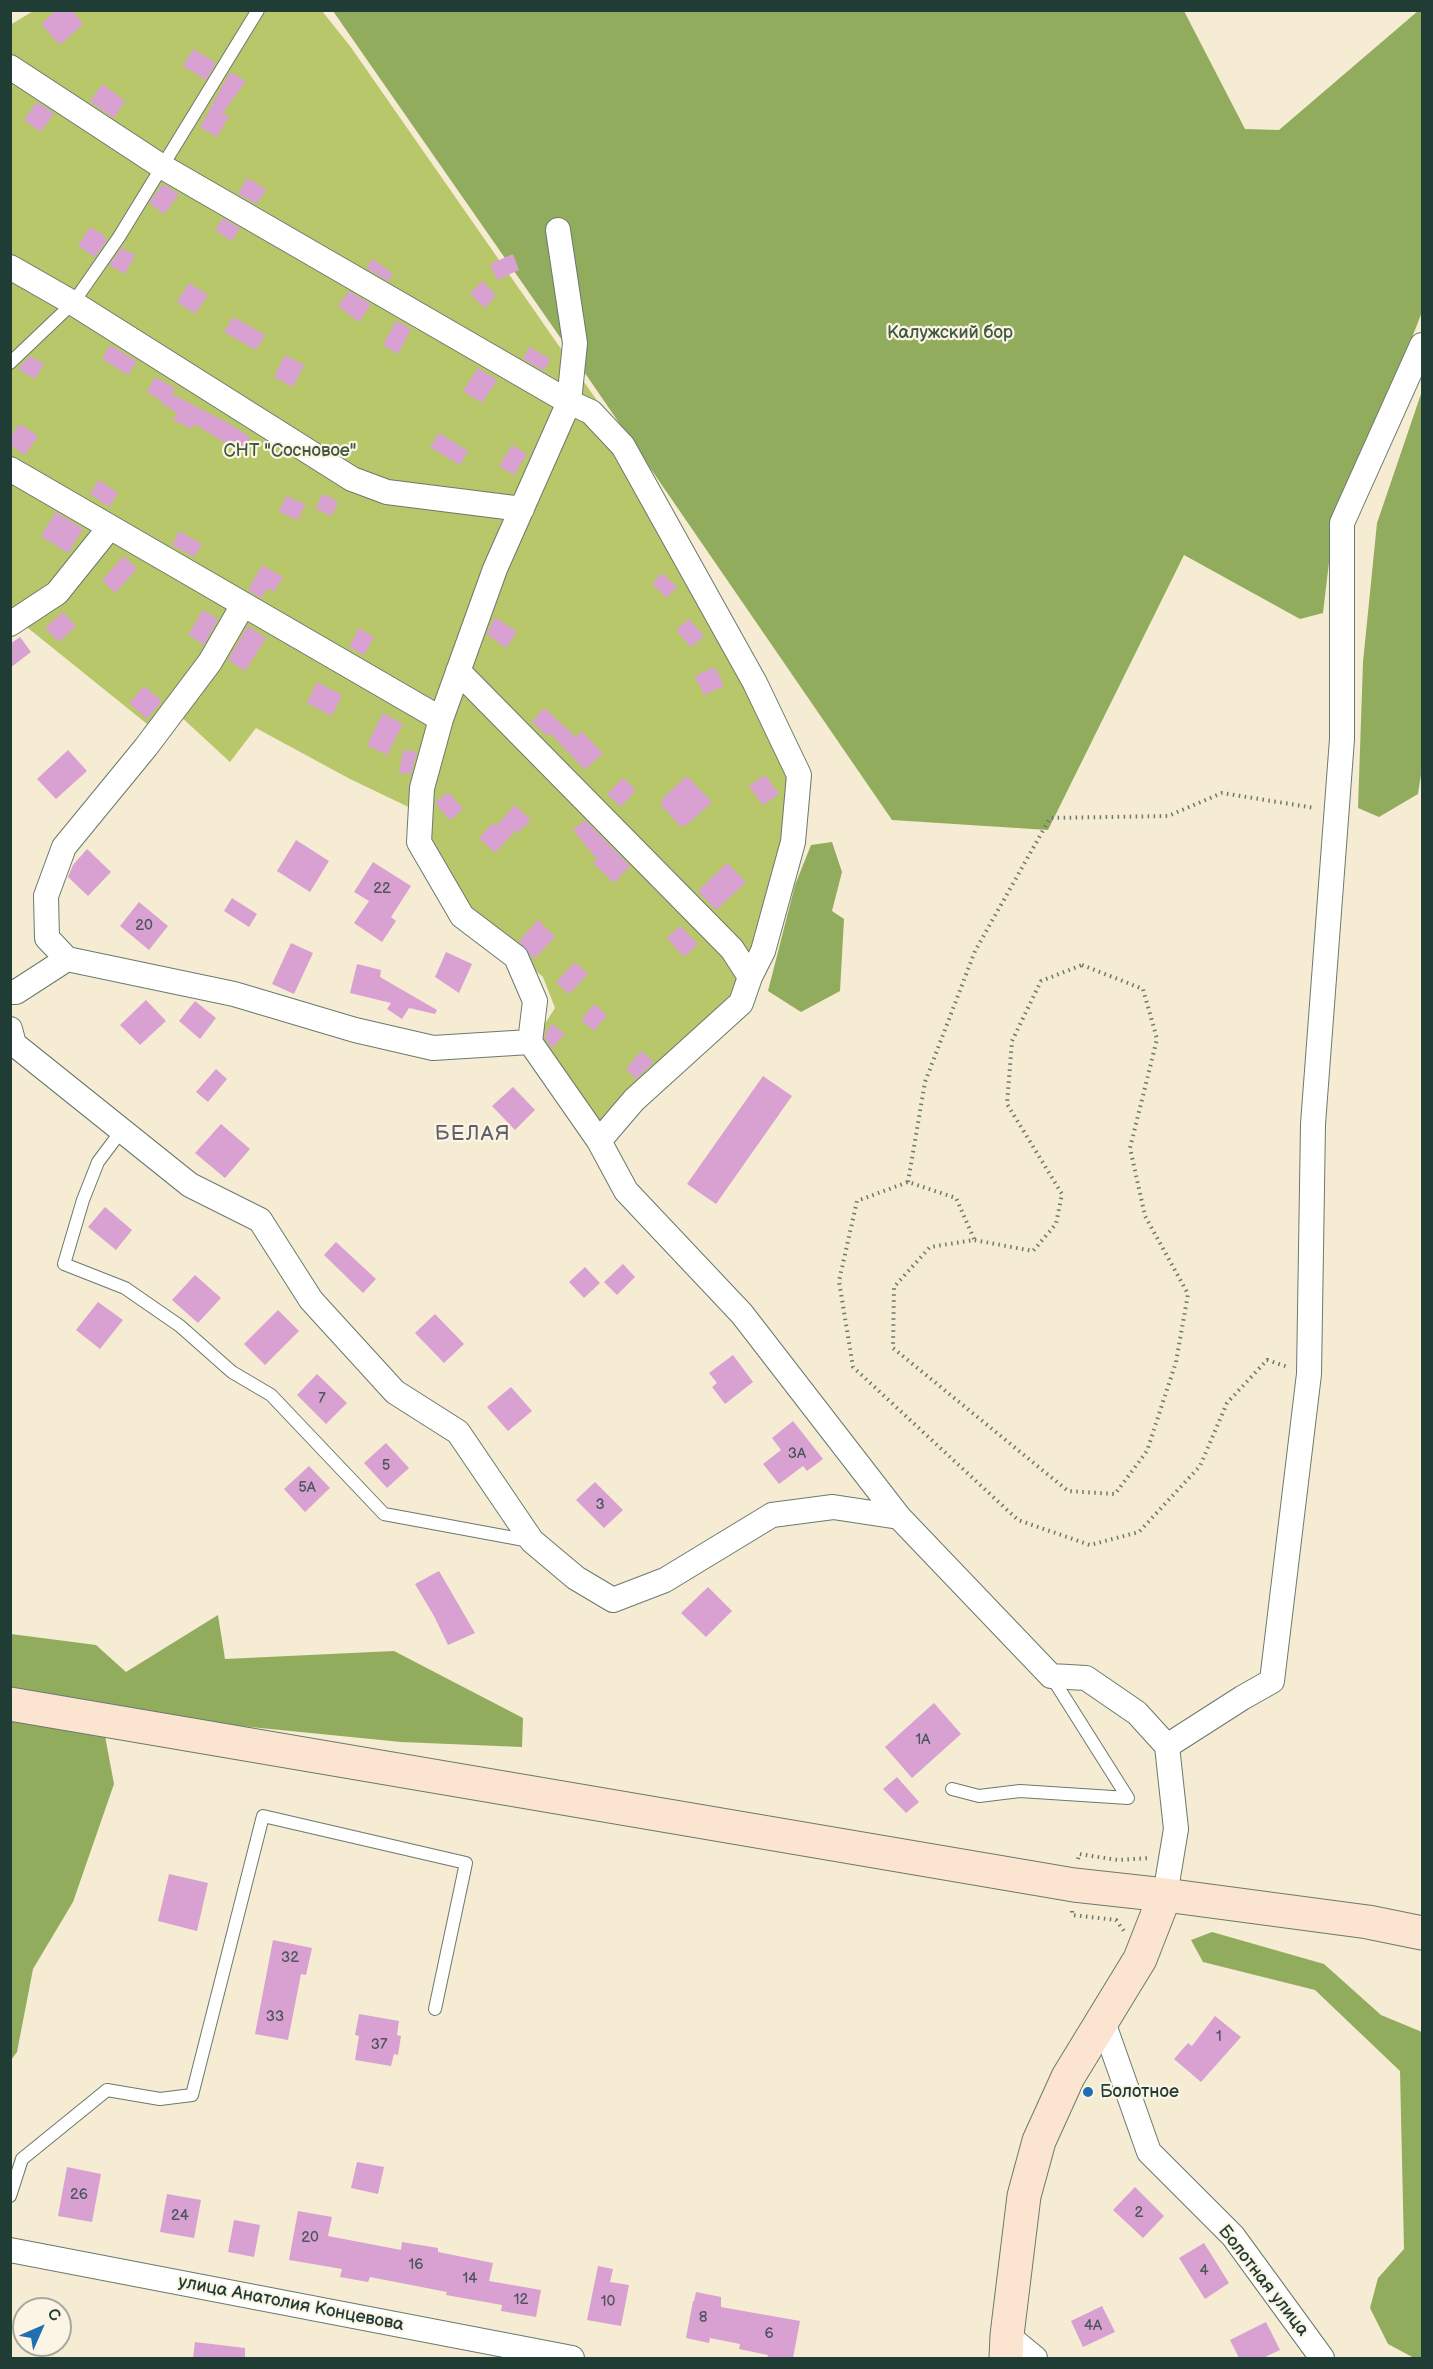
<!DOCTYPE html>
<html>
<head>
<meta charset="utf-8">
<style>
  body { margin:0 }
  #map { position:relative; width:1433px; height:2369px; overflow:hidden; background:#f6ebd3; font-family:"Balsamiq Sans",sans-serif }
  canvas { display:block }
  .frame { position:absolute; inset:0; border:12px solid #1f3d34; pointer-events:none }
  .north { position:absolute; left:12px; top:2297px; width:60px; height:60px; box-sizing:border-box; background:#fcf5e5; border:2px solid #a4ab9e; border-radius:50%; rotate:45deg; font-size:16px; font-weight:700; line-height:24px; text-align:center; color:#1f3d34 }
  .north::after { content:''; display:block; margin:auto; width:21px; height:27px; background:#1f6fb2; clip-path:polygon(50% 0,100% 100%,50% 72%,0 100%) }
</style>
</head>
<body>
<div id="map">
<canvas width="1433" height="2369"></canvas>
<div class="frame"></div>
<div class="north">С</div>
</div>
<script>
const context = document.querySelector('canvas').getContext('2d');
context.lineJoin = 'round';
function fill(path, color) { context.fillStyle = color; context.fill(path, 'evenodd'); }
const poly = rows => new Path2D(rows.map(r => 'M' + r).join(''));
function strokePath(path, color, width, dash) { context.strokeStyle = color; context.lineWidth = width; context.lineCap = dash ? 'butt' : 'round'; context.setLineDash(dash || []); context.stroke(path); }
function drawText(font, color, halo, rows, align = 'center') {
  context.font = font + ' "Balsamiq Sans",sans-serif'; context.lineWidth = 4.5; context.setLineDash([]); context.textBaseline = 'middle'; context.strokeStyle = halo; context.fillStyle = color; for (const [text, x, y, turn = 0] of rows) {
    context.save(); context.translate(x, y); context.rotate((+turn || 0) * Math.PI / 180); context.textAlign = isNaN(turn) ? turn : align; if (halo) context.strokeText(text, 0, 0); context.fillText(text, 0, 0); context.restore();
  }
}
fill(poly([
  [35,10,322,11,350,46,605,412,806,795,761,977,601,1126,537,1036,555,1008,543,977,467,914,419,812,350,779,256,728,230,762,179,715,162,736,23,624,11,631,10,25]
]), '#b8c76a');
fill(poly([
  [333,11,1184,11,1245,129,1279,130,1418,11,1422,11,1422,312,1375,432,1335,512,1323,613,1300,619,1184,555,1048,830,892,820,578,363],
  [1422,391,1422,768,1418,794,1379,817,1358,808,1363,662,1377,523],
  [832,842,842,872,832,911,844,919,840,991,801,1012,768,991,795,885,811,845],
  [218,1615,225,1659,394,1651,523,1718,522,1747,401,1742,200,1722,11,1687,11,1634,96,1645,126,1672],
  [11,1720,105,1736,114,1784,73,1902,33,1969,17,2052,11,2060],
  [1212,1932,1324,1964,1381,2015,1422,2032,1422,2358,1414,2358,1388,2344,1370,2308,1378,2278,1404,2249,1400,2071,1315,1990,1203,1962,1191,1940]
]), '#92ac5e');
fill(poly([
  [56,10,72,10,83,24,60,45,41,24],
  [193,49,216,63,206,80,183,66],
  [230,72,246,81,223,113,229,116,217,137,200,127],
  [102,84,125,101,114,118,90,102],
  [37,102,54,113,41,132,24,120],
  [247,178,266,189,257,204,238,194],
  [163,184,179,194,164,214,149,203],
  [223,218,240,228,232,241,215,230],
  [90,227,105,236,104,238,107,240,95,257,78,246],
  [122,248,135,255,125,274,109,265],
  [513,254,519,270,497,280,490,264],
  [373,259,393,274,388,281,366,268],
  [482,281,496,295,485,308,470,294],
  [189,283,208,295,195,314,177,302],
  [349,291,371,304,359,322,338,306],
  [233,317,265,335,256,350,224,332],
  [396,321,411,329,398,354,383,345],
  [110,345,137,361,128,375,102,359],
  [529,347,550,359,544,371,523,359],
  [285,355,304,365,293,387,274,377],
  [30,356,44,364,35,379,18,369],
  [478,368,497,380,482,403,463,391],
  [155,377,175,388,172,394,228,423,250,437,241,453,195,424,192,429,173,420,177,413,161,403,162,401,147,392],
  [20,424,38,436,25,455,10,445,10,437],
  [439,433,468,451,460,465,430,447],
  [512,445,527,454,514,475,499,466],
  [99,480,118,493,109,507,90,494],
  [322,494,338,501,332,516,316,509],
  [286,496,305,504,298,520,279,512],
  [56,512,83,529,68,553,41,536],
  [179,531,202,544,194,557,172,545],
  [124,556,137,569,115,593,102,580],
  [262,565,283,577,274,592,268,588,261,598,248,590],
  [662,573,677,587,667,598,652,584],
  [203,610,218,619,204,645,188,635],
  [63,612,76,626,59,642,45,628],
  [495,617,517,632,506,648,487,634],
  [689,619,704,636,691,647,676,630],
  [248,626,266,638,245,671,228,660],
  [359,628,374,637,364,655,349,647],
  [20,637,31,652,10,668,10,644],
  [715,667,724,686,704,695,695,676],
  [317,682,342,695,332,716,307,703],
  [144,686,162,701,147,719,129,703],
  [544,708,576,737,581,731,603,753,585,770,550,733,547,736,532,722],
  [383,713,403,724,387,755,367,745],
  [68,750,87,771,56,799,37,779],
  [403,750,417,752,411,774,399,773],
  [765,775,779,794,763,805,749,786],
  [687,776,712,802,688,824,681,827,661,805,663,798],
  [623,778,636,790,621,807,607,794],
  [448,792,463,809,450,820,435,803],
  [515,805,531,820,519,832,516,830,495,853,479,838,493,823,496,826],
  [585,820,630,866,614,883,593,863,597,859,573,830],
  [296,840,329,861,310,892,277,871],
  [87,849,111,872,88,896,68,877,73,865],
  [373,862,411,886,391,917,396,921,382,942,354,923,369,901,354,892],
  [727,863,746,882,716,910,698,891],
  [232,898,257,914,249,927,224,911],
  [139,902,168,926,149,950,120,926],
  [538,920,555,937,534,959,519,941],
  [680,926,698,944,684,957,667,938],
  [291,943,313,953,294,994,272,984],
  [446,952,472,964,459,993,435,977],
  [575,962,588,974,569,994,556,982],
  [357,964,381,970,380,977,437,1010,435,1014,409,1008,402,1019,387,1009,391,1003,350,993],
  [146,1000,166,1021,140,1045,120,1025],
  [195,1001,216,1018,200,1039,179,1021],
  [594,1004,607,1015,594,1031,581,1020],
  [552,1024,565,1034,552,1048,545,1038,546,1032],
  [641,1051,654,1062,636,1079,626,1069],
  [216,1069,227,1079,208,1102,196,1092],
  [763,1076,792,1096,716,1204,687,1184],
  [513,1087,535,1110,515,1130,492,1106],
  [221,1124,250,1149,225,1178,195,1153],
  [105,1207,132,1230,116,1250,88,1227],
  [336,1242,376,1279,363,1293,324,1255],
  [623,1264,635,1277,617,1295,604,1282],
  [585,1267,600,1283,584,1298,569,1282],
  [195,1275,221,1298,198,1323,172,1300],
  [98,1302,123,1320,100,1349,76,1330],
  [278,1310,299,1331,265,1365,244,1344],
  [435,1314,464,1344,444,1363,415,1333],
  [733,1355,753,1382,725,1404,712,1387,717,1383,709,1373],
  [317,1374,347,1403,326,1424,297,1395],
  [511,1387,532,1411,508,1431,487,1407],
  [793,1421,823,1459,807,1471,803,1466,779,1484,763,1464,781,1450,772,1438],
  [386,1443,409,1468,387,1488,364,1463],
  [309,1466,330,1488,305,1512,284,1489],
  [595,1482,623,1510,604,1528,576,1500],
  [439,1571,475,1633,448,1645,434,1616,415,1584],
  [708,1587,732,1611,706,1637,681,1613],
  [934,1703,961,1734,912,1778,885,1747],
  [897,1777,919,1802,906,1813,883,1789],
  [169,1874,208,1883,197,1931,158,1921],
  [273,1940,312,1948,306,1975,301,1974,288,2040,255,2034],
  [359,2014,399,2021,397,2035,401,2036,398,2055,394,2054,391,2066,355,2060,359,2036,355,2035],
  [1215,2016,1241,2037,1201,2082,1174,2059,1188,2043,1192,2046],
  [357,2162,384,2167,378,2194,351,2188],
  [67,2167,101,2174,92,2222,58,2216],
  [1135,2187,1164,2216,1143,2238,1113,2210],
  [167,2194,201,2200,194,2238,160,2232],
  [298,2211,332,2217,328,2236,401,2250,402,2242,438,2248,438,2252,493,2263,489,2281,541,2290,536,2317,501,2311,502,2305,446,2295,447,2292,370,2277,368,2282,340,2277,342,2269,289,2260],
  [234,2220,260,2225,254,2257,228,2252],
  [1204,2243,1229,2283,1205,2299,1179,2258],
  [598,2266,613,2269,610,2282,629,2285,621,2326,587,2320],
  [696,2292,721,2297,721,2307,800,2321,793,2358,767,2358,768,2355,739,2349,740,2344,710,2338,709,2343,686,2338,693,2301,694,2301],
  [1102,2306,1115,2332,1083,2347,1071,2321],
  [1266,2322,1280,2350,1263,2358,1239,2358,1230,2340],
  [195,2342,245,2348,245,2358,193,2358]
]), '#d8a1d2');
const lane = poly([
  [10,363,73,303,119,237,258,10],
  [122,1130,98,1162,83,1200,64,1264,125,1288,180,1326,232,1372,271,1395,384,1514,530,1541],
  [952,1789,979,1796,1020,1791,1128,1798,1051,1676],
  [10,2196,22,2159,107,2090,160,2099,192,2095,263,1816,466,1863,435,2009]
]);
const street = poly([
  [10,67,161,166,569,402,495,569,441,719,422,788,419,842,462,916,516,957,535,1001,530,1042,599,1141,626,1191,742,1314,899,1517,1051,1676,1086,1678,1137,1713,1167,1746],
  [558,230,575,343,569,402,591,412,623,446,755,683,799,775,793,842,763,951,750,977],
  [10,267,73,303,352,479,387,492,522,509],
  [10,469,441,719],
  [243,605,210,662,146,747,64,847,46,896,47,938,67,959,234,994,355,1030,433,1048,530,1042],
  [10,624,57,593,110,527],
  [458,671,732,949,750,977,741,1003,634,1100,599,1141],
  [10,992,16,992,67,959],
  [10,1029,14,1044,190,1185,260,1220,311,1300,395,1392,458,1432,532,1541,576,1578,613,1600,665,1580,772,1515,833,1507,899,1517],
  [1165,1895,1176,1829,1167,1746,1242,1698,1272,1681,1309,1374,1313,1124,1342,739,1342,523,1422,345],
  [1102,2019,1149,2152,1233,2236,1322,2358],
  [10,2250,572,2358],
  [1007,2335,1035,2358]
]);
const secondary = poly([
  [10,1704,1074,1885,1165,1895,1368,1922,1422,1933],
  [1006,2358,1007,2335,1024,2196,1039,2141,1068,2077,1140,1959,1165,1895]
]);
strokePath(lane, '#6a7a6c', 14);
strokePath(street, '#6a7a6c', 26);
strokePath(secondary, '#6a7a6c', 35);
strokePath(poly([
  [1082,965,1143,989,1157,1039,1130,1148,1145,1216,1188,1294,1176,1362,1147,1451,1115,1494,1068,1491,893,1348,894,1287,930,1247,974,1240,1033,1251,1056,1224,1062,1194,1007,1104,1012,1041,1041,981,1082,965],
  [908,1182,925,1082,975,951,1050,818,1168,816,1222,793,1315,808],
  [974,1239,956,1198,908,1182,857,1201,839,1281,853,1367,1018,1520,1090,1545,1139,1532,1200,1466,1227,1403,1267,1360,1288,1367],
  [1078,1859,1079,1854,1118,1860,1150,1858],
  [1072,1911,1072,1915,1116,1920,1124,1931]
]), '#6a7a6c', 4, [1.5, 4.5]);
strokePath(lane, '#fff', 12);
strokePath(street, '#fff', 24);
strokePath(secondary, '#fce5d0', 33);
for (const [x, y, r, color] of [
  [1088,2092,6,"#1f6fb2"]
]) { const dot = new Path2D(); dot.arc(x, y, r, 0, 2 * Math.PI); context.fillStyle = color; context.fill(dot); strokePath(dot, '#fcf5e5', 2); }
drawText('15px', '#4d565c', null, [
  ["22",382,889],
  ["20",144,926],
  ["7",322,1399],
  ["3А",797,1454],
  ["5",386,1466],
  ["5А",307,1488],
  ["3",600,1505],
  ["1А",923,1740],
  ["32",290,1958],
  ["33",275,2017],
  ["1",1219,2037],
  ["37",379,2045],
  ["26",79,2195],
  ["2",1139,2213],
  ["24",180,2216],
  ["20",310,2238],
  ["16",416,2265],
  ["4",1204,2271],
  ["14",470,2279],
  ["12",521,2300],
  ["10",608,2302],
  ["8",703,2318],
  ["4А",1093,2326],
  ["6",769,2334]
]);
drawText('18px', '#3e593f', '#fcf5e5', [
  ["Калужский бор",950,333],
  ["СНТ \"Сосновое\"",290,451]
]);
drawText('18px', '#1f3d34', '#fcf5e5', [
  ["Болотное",1100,2092]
], 'left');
drawText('18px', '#1f3d34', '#fcf5e5', [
  ["Болотная улица",1263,2281,52],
  ["улица Анатолия Концевова",291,2304,11]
]);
context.letterSpacing = '1.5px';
drawText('21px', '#60606b', '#fcf5e5', [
  ["БЕЛАЯ",473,1135]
]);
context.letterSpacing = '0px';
</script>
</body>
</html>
